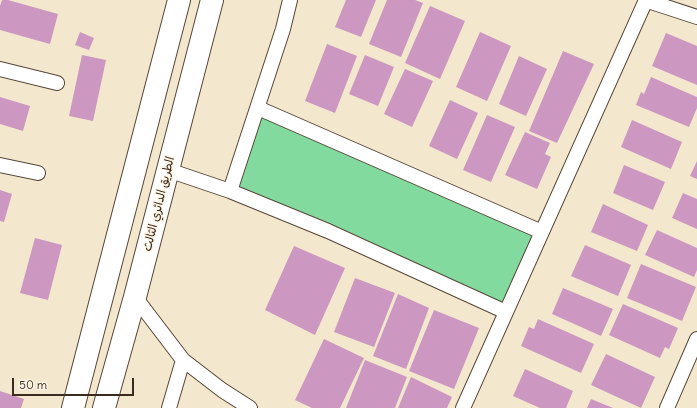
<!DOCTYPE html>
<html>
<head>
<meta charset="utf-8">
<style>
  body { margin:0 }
  #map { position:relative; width:697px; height:408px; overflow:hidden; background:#f3e8cd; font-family:Delius,sans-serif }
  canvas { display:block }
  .scale { position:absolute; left:12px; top:378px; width:122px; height:18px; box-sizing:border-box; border:2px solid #3b2a1e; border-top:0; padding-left:5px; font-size:12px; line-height:14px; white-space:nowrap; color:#3b2a1e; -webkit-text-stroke:3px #fcf5e5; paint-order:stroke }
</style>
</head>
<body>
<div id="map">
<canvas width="697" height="408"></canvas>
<div class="scale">50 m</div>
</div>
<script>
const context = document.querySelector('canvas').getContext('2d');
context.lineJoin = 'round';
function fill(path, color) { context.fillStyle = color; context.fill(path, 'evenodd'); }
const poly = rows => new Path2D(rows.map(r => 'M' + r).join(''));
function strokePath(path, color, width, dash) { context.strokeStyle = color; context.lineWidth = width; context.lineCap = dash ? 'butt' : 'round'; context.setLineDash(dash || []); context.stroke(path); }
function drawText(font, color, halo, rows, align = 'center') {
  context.font = font + ' Delius,"Playpen Sans Arabic",sans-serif'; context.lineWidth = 3; context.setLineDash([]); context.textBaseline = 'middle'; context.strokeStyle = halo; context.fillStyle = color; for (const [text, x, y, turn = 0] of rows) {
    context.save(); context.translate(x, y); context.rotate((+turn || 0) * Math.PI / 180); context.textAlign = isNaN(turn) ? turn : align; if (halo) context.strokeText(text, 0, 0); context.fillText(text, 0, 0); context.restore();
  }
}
fill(poly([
  [259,109,545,234,509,313,232,191]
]), '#83da9e');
fill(poly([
  [2,0,8,0,58,14,50,44,0,30,0,6],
  [346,0,376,0,361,37,335,27],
  [387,0,415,0,423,3,401,57,369,44],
  [430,6,465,21,440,79,405,63],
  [80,32,94,38,89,50,75,45],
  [480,32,511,46,487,101,456,87],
  [666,33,697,46,697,85,652,66],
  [327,44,357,56,335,113,305,101],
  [563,51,594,64,557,143,529,131],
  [82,55,106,60,93,121,69,116],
  [365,55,394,67,378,106,349,94],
  [519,56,547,69,526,116,499,104],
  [405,69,433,81,412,127,384,114],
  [651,77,697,97,697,108,689,127,636,105,641,92,644,94],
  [0,97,30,106,23,131,0,124],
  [450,100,478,113,457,159,429,146],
  [487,115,515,127,491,182,463,170],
  [632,120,682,142,671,169,621,147],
  [525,132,550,143,545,154,551,157,537,189,505,175],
  [697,161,697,179,690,176],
  [624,165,665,182,653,210,613,193],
  [0,190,12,194,4,222,0,221],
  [683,193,697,199,697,229,672,218],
  [603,204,648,225,637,251,591,232],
  [657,230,697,248,697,270,694,277,645,255],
  [35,238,62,245,48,300,20,293],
  [585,245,631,265,618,296,571,276],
  [294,246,345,268,315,335,265,310],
  [641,264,696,287,682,321,627,298],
  [355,278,395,293,374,347,334,332],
  [563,288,613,309,601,336,552,314],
  [398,294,429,308,406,369,373,356],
  [623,304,678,328,669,349,665,347,660,358,609,335],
  [434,310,479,328,454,389,409,371],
  [538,319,594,344,581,373,521,346,529,327,534,329],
  [324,339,364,358,340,408,312,408,295,400],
  [606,354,655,377,641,408,591,385],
  [365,360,407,377,395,408,346,408],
  [525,369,573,391,566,408,540,408,513,396],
  [411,377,452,397,447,408,398,408],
  [0,391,24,399,21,408,0,408],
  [591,399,613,408,587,408]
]), '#cc97c1');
const street = poly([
  [645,0,697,17],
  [0,69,57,83],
  [258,108,542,232],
  [0,165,38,173],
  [168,170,230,191,328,231,506,312],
  [230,191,283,29,290,0],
  [135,297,183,360,222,390,250,408],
  [169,408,183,360],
  [463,408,646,0],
  [667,408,697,339]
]);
const highway = poly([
  [73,408,179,0],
  [104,408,135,297,212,0]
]);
strokePath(street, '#574638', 16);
strokePath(highway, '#574638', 24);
strokePath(street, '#fff', 14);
strokePath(highway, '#fff', 22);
drawText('12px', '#3b2a1e', '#fcf5e5', [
  ["الطريق الدائري الثالث",159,204,-76]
]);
</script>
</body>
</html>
